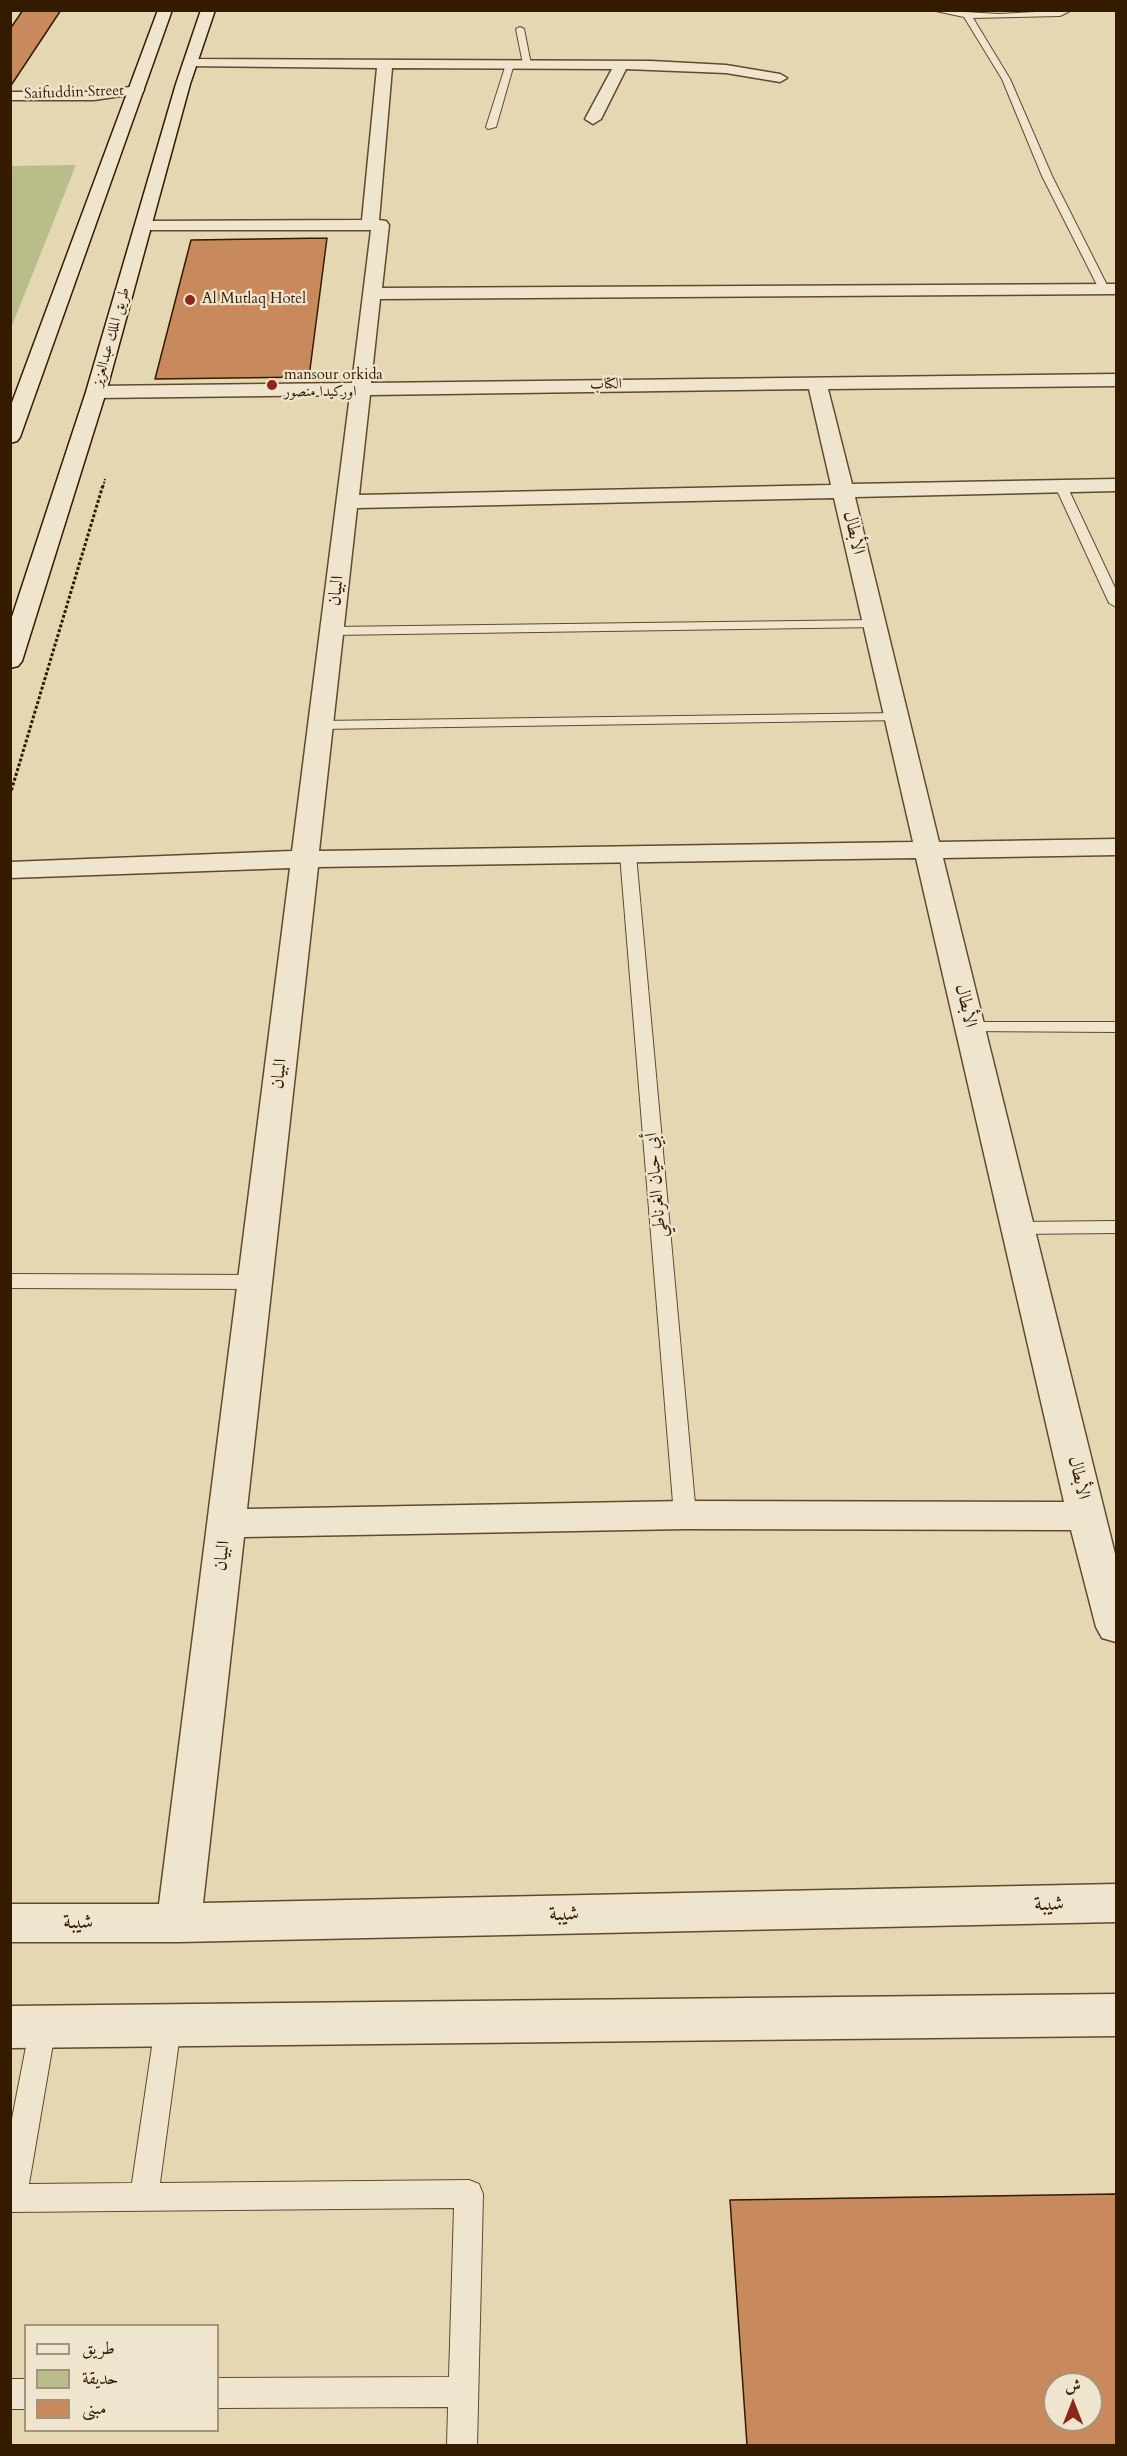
<!DOCTYPE html>
<html>
<head>
<meta charset="utf-8">
<style>
  body { margin:0 }
  #map { position:relative; width:1127px; height:2456px; overflow:hidden; background:#e6d7b3; font-family:Cardo,Amiri,serif }
  canvas { display:block }
  .frame { position:absolute; inset:0; border:12px solid #341b00; pointer-events:none }
  .legend { position:absolute; left:24px; top:2324px; width:195px; height:108px; box-sizing:border-box; background:#efe5ce; border:2px solid #a4947c; margin:0; padding:8px 10px; list-style:none; font-size:18px; color:#341b00 }
  .legend li { display:flex; align-items:center; gap:12px; height:30px }
  .legend b { width:30px; border:2px solid #a4947c }
  .north { position:absolute; left:1043px; top:2372px; width:60px; height:60px; box-sizing:border-box; background:#efe5ce; border:2px solid #a4947c; border-radius:50%; rotate:0deg; font-size:16px; font-weight:700; line-height:24px; text-align:center; color:#341b00 }
  .north::after { content:''; display:block; margin:auto; width:21px; height:27px; background:#8f2418; clip-path:polygon(50% 0,100% 100%,50% 72%,0 100%) }
</style>
</head>
<body>
<div id="map">
<canvas width="1127" height="2456"></canvas>
<div class="frame"></div>
<ul class="legend">
<li><b style="height:8px;background:#efe5ce"></b>طريق</li>
<li><b style="height:16px;background:#b9bd8a"></b>حديقة</li>
<li><b style="height:16px;background:#c8895d"></b>مبنى</li>
</ul>
<div class="north">ش</div>
</div>
<script>
const context = document.querySelector('canvas').getContext('2d');
context.lineJoin = 'round';
function fill(path, color) { context.fillStyle = color; context.fill(path, 'evenodd'); }
const poly = rows => new Path2D(rows.map(r => 'M' + r).join(''));
function strokePath(path, color, width, dash) { context.strokeStyle = color; context.lineWidth = width; context.lineCap = dash ? 'butt' : 'round'; context.setLineDash(dash || []); context.stroke(path); }
function drawText(font, color, halo, rows, align = 'center') {
  context.font = font + ' Cardo,Amiri,serif'; context.lineWidth = 4.5; context.setLineDash([]); context.textBaseline = 'middle'; context.strokeStyle = halo; context.fillStyle = color; for (const [text, x, y, turn = 0] of rows) {
    context.save(); context.translate(x, y); context.rotate((+turn || 0) * Math.PI / 180); context.textAlign = isNaN(turn) ? turn : align; if (halo) context.strokeText(text, 0, 0); context.fillText(text, 0, 0); context.restore();
  }
}
fill(poly([
  [76,165,11,328,11,166]
]), '#b9bd8a');
const building = poly([
  [23,10,61,10,10,87,10,29,23,10],
  [327,238,309,377,155,379,191,240,327,238],
  [1116,2194,1116,2445,747,2445,730,2200,1116,2194],
  [1055,2384,1091,2384,1091,2420,1055,2420,1055,2384]
]);
fill(building, '#c8895d');
strokePath(building, '#341b00', 1.5);
const lane = poly([
  [931,10,999,14,1072,10,1060,16,973,18,1010,79,1052,176,1109,289,1108,291,1104,292,1099,289,1042,176,1002,79,964,17,931,10],
  [520,27,524,29,531,64,527,67,523,64,516,29,520,27],
  [510,61,514,64,496,127,488,129,486,127,506,64,510,61],
  [1061,482,1067,486,1116,590,1116,607,1109,603,1055,486,1061,482],
  [874,620,879,621,881,624,879,627,332,635,325,631,332,627,874,620],
  [897,713,904,717,902,720,321,729,314,725,321,721,897,713],
  [628,850,636,855,696,1515,693,1521,685,1523,677,1521,674,1515,620,855,628,850],
  [970,1022,1116,1022,1116,1032,964,1031,961,1027,964,1023,970,1022],
  [1116,1221,1116,1233,1018,1234,1011,1233,1008,1228,1011,1223,1018,1222,1116,1221],
  [10,1274,256,1275,263,1277,266,1282,263,1287,256,1289,10,1288,10,1274],
  [43,2014,53,2017,56,2026,29,2184,132,2183,155,2026,158,2017,168,2014,178,2017,181,2026,160,2183,469,2180,479,2184,483,2194,477,2446,447,2446,448,2407,218,2408,218,2378,449,2377,454,2208,10,2212,10,2129,30,2026,33,2017,43,2014],
  [10,2379,26,2379,26,2409,10,2409,10,2379]
]);
const street = poly([
  [190,59,651,61,726,65,780,74,787,78,780,82,726,73,626,69,601,119,593,124,585,119,612,69,392,68,379,220,386,221,389,225,382,288,1116,284,1116,294,380,299,371,383,1116,374,1116,386,828,389,852,484,1116,479,1116,491,855,497,939,842,1116,839,1116,855,943,858,1116,1558,1116,1642,1102,1638,1096,1627,1071,1530,685,1529,244,1537,203,1903,1116,1884,1116,1922,179,1942,10,1942,10,1904,159,1904,290,868,10,878,10,862,292,851,350,395,96,398,89,396,86,392,89,388,96,386,352,383,371,230,139,230,136,226,139,222,145,221,362,220,377,68,185,66,183,63,185,60,190,59],
  [809,389,831,485,359,495,370,395,809,389],
  [834,498,913,842,319,851,357,508,834,498],
  [916,858,1064,1502,685,1501,247,1509,318,867,916,858],
  [137,86,142,87,144,90,142,93,94,100,10,100,10,92,94,92,137,86],
  [1116,1994,1116,2036,10,2048,10,2006,1116,1994]
]);
const secondary = poly([
  [158,10,172,10,20,437,17,441,10,443,10,408,158,10],
  [201,10,215,10,190,84,106,392,22,661,18,666,10,668,10,623,86,392,176,84,201,10]
]);
strokePath(lane, '#604a2d', 2);
strokePath(street, '#604a2d', 3);
strokePath(secondary, '#341b00', 3);
strokePath(poly([
  [103,487,105,479]
]), '#341b00', 2, [2, 1.5]);
strokePath(poly([
  [10,795,103,485]
]), '#341b00', 3, [3, 2]);
fill(lane, '#efe5ce');
fill(street, '#efe5ce');
fill(secondary, '#efe5ce');
for (const [x, y, r, color] of [
  [190,300,6,"#8f2418"],
  [272,385,6,"#8f2418"]
]) { const dot = new Path2D(); dot.arc(x, y, r, 0, 2 * Math.PI); context.fillStyle = color; context.fill(dot); strokePath(dot, '#efe5ce', 2); }
drawText('15px', '#341b00', '#efe5ce', [
  ["Saifuddin Street",74,93,-2],
  ["طريق الملك عبدالعزيز",112,337,-74],
  ["الكتاب",606,385,-1]
]);
drawText('15px', '#341b00', '#efe5ce', [
  ["Al Mutlaq Hotel",202,300],
  ["mansour orkida",284,376],
  ["اوركيدا منصور",284,393]
], 'left');
drawText('18px', '#341b00', '#efe5ce', [
  ["الأبطال",853,533,77],
  ["البيان",337,591,-83],
  ["الأبطال",965,1006,77],
  ["البيان",280,1074,-83],
  ["أبي حيان الغرناطي",657,1185,-95],
  ["الأبطال",1078,1478,77],
  ["البيان",223,1556,-83]
]);
drawText('21px', '#341b00', '#efe5ce', [
  ["شيبة",1049,1905,-1],
  ["شيبة",564,1915,-1],
  ["شيبة",78,1923]
]);
</script>
</body>
</html>
